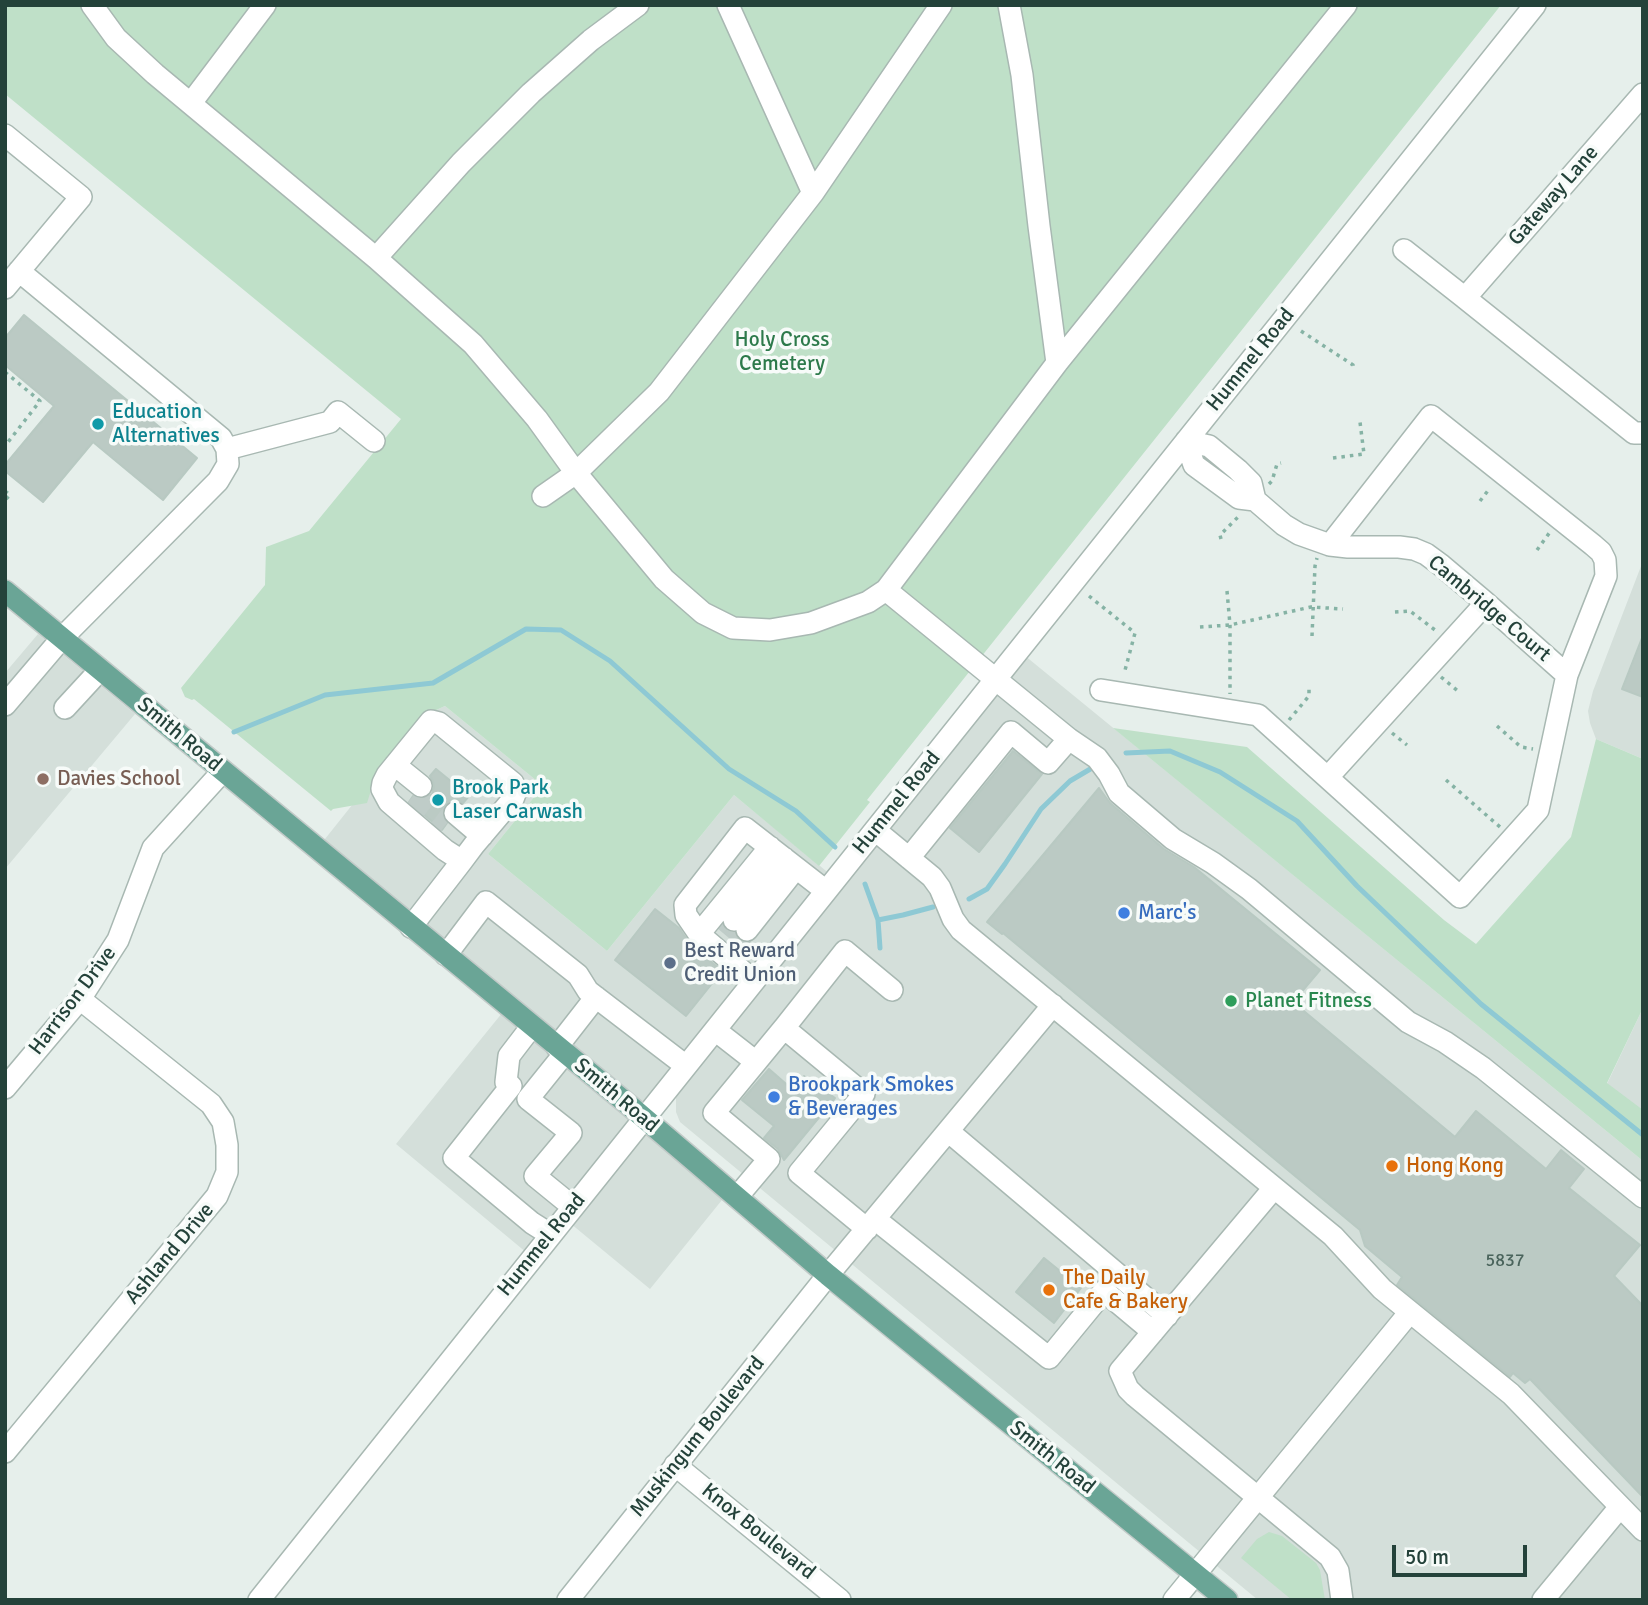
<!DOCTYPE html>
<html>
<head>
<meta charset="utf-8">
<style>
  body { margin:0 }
  #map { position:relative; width:1648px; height:1605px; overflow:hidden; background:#e6efeb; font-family:Signika,sans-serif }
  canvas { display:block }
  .frame { position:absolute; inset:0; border:7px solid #24423a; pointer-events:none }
  .scale { position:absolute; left:1392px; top:1545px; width:135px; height:32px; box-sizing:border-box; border:4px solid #24423a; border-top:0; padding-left:9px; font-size:21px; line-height:24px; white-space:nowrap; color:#24423a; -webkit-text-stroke:5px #f7fbf9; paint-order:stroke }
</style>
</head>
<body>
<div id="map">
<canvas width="1648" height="1605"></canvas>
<div class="frame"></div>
<div class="scale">50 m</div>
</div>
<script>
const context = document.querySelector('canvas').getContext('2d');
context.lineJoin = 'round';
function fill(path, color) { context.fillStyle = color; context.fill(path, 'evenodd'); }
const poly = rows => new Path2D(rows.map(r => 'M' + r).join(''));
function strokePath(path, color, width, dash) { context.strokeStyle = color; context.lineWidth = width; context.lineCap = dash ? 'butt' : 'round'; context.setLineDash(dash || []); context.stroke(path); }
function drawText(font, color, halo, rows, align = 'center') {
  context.font = font + ' Signika,sans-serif'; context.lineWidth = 7; context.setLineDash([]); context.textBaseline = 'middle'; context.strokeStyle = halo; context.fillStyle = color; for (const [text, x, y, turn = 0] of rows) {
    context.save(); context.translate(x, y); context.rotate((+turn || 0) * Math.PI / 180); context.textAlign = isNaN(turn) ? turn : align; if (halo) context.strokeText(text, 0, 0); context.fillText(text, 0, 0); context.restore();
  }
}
fill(poly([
  [1643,561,1643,759,1596,739,1590,723,1588,711,1593,691],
  [38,634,135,714,5,869,5,673],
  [1024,655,1643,1161,1643,1600,1258,1600,680,1122,676,1112,676,1097],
  [445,706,543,786,488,854,607,951,734,795,831,875,635,1120,726,1195,650,1289,559,1214,527,1253,396,1144,511,1002,321,844,423,716],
  [1643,1008,1643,1113,1607,1084]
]), '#d4dfda');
fill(poly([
  [5,5,1501,5,867,800,870,802,819,866,734,795,607,951,488,854,543,786,445,706,423,716,372,787,367,803,333,809,331,811,194,699,192,700,185,697,181,688,265,585,266,547,309,531,401,419,5,94],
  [1113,728,1247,747,1444,920,1476,944,1571,837,1596,739,1643,759,1643,1008,1607,1083,1643,1110,1643,1161],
  [1269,1532,1282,1536,1316,1563,1320,1570,1325,1600,1292,1600,1241,1558,1257,1539]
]), '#bfe0c8');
strokePath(poly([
  [234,732,325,695,433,683,526,629,561,630,610,661,729,769,796,811,835,847],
  [1126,753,1170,751,1220,772,1297,821,1357,886,1481,1004,1643,1135],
  [865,884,878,920,903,915,933,907],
  [969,899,987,889,1005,864,1041,809,1070,781,1092,768],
  [878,920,880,948]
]), '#8ec9d4', 5);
const building = poly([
  [24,315,197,458,163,500,93,442,43,502,5,471,5,465,54,406,5,365,5,338,24,315],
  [1642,638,1643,638,1643,697,1622,689,1642,638],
  [1013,751,1042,774,979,852,950,828,1013,751],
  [436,769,469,796,463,803,458,800,451,800,445,805,442,810,442,817,447,823,442,830,409,802,413,796,418,799,425,798,432,794,434,787,433,782,430,776,436,769],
  [1099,788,1110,803,1164,849,1194,867,1320,970,1293,1002,1455,1137,1476,1111,1546,1169,1561,1150,1584,1169,1569,1188,1640,1245,1614,1276,1643,1306,1643,1497,1530,1379,1525,1383,1513,1373,1510,1377,1397,1285,1402,1277,1365,1246,1360,1230,1003,933,1002,934,987,922,1099,788],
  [655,909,679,928,690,944,722,971,686,1016,615,960,655,909],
  [769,1069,793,1090,804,1076,835,1098,784,1160,778,1149,764,1138,774,1126,742,1100,769,1069],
  [1044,1258,1081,1288,1054,1323,1016,1292,1044,1258]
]);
fill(building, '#bbcac4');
strokePath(building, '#b8c9c2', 2);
strokePath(poly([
  [413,796,447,823],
  [723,933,734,920],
  [736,943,747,930]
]), '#bfccc8', 21, [21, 10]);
const minor = poly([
  [92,5,116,38,155,74,376,258,473,344,537,419,576,473,664,579,703,613,733,628,770,630,811,623,868,602,886,590,1057,363,1346,5],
  [728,5,813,193],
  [1009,5,1022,75,1039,226,1057,363],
  [1643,94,1465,298,1634,433,1643,433],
  [191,103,265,5],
  [5,135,81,197,5,288],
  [1404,250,1465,298],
  [376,258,461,163,531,93,591,40,638,5],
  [1186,441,1194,465,1239,498,1255,500,1284,525,1299,534,1330,545,1348,547,1399,547,1414,549,1426,554,1441,565,1486,603,1567,675],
  [1186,441,1209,446,1238,470,1251,483,1255,500],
  [227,449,330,422,338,412,374,441],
  [543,496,576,473,659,392,813,193,941,5],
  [886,590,1069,739,1048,763,1011,732,909,858],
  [1101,690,1258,715,1460,897,1538,810,1567,675,1606,576,1605,560,1601,552,1593,545,1431,416,1330,545],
  [5,705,62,638,218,481,228,464,227,449,221,438,19,271],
  [65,708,100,670],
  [1069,739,1097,758,1109,774,1119,793,1173,839,1213,863,1249,889,1408,1022,1445,1042,1483,1068,1643,1197],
  [395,765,421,786],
  [1328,777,1486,603],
  [455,813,482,836],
  [875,830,932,877,940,888,953,919,961,930,1333,1236,1382,1289,1511,1394,1643,1530],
  [734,920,784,858],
  [411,927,462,861,474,845,513,799,516,791,513,783,439,723,431,721,387,775,383,783,382,789,389,802,445,850,462,861],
  [747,930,796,868],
  [699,934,770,847],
  [446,955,486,902,578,975,588,991,686,1066],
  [754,981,699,934,686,915,685,905,745,828,826,891],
  [532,1026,509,1056,506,1082,511,1086,454,1158,532,1223,551,1235],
  [784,1028,845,951,892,990],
  [715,1030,756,1062,784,1028,864,1094,799,1173,867,1229],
  [557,1047,596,997],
  [565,1053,528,1099,571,1133,535,1176,573,1207],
  [5,1088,80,999,118,940,153,848,222,772],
  [948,1131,1167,1316],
  [1274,1188,1120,1371,1128,1389,1135,1396,1330,1557,1338,1571,1342,1600],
  [737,1197,769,1159,714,1113,756,1062],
  [875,1219,1049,1358,1104,1291,1153,1332],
  [5,1452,217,1196,227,1172,227,1145,223,1122,211,1104,80,999],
  [675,1465,840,1600],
  [259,1600,1535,5],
  [568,1600,828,1275,1053,1005],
  [1174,1600,1410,1312],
  [1543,1600,1620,1507]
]);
const major = poly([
  [5,591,630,1106,828,1275,1227,1600]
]);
strokePath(minor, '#a8b8b2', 24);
strokePath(major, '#c2cac8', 24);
strokePath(poly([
  [1301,331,1353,365,1353,370],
  [5,372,40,401,5,446],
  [1333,458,1364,454,1360,422],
  [1269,484,1272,481,1277,464,1281,463],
  [5,491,10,495,5,500],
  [1480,501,1490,488],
  [1221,539,1220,535,1238,517],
  [1537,550,1550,532],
  [1227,591,1230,625,1230,694],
  [1089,596,1135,633,1124,674],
  [1395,612,1410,611,1435,630],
  [1200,627,1230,625,1311,607,1343,609],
  [1312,636,1315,566,1317,558],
  [1441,677,1458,691],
  [1289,720,1309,696,1309,687],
  [1497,726,1521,747,1533,749],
  [1392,733,1407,745],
  [1446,780,1500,827]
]), '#86b3a5', 3.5, [3.5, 5]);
strokePath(minor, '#fff', 21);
strokePath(major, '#6aa596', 21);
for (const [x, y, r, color] of [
  [98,424,7,"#0f9aa8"],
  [43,779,7,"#8d6e63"],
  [438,800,7,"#0f9aa8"],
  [1124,913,7,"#3f7fe0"],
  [670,963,7,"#5c6f8a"],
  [1231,1001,7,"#2e9e5b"],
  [774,1097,7,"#3f7fe0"],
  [1392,1166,7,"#e8710a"],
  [1049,1290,7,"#e8710a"]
]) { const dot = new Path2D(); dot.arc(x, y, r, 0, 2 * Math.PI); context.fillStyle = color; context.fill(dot); strokePath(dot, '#f7fbf9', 2.5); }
drawText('18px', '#4a645c', null, [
  ["5837",1505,1261]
]);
drawText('21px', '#24423a', '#f7fbf9', [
  ["Gateway Lane",1554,196,-49],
  ["Hummel Road",1251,360,-51],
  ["Cambridge Court",1489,609,40],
  ["Smith Road",179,735,40],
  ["Hummel Road",897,803,-51],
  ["Harrison Drive",73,1001,-53],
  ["Smith Road",616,1096,40],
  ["Hummel Road",542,1245,-51],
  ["Ashland Drive",170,1254,-50],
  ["Muskingum Boulevard",698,1437,-51],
  ["Smith Road",1052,1458,39],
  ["Knox Boulevard",758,1532,39]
]);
drawText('21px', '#2d7a4b', '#f7fbf9', [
  ["Holy Cross",782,340],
  ["Cemetery",782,364]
]);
drawText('21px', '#0d838f', '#f7fbf9', [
  ["Education",112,412],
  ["Alternatives",112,436],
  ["Brook Park",452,788],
  ["Laser Carwash",452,812]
], 'left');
drawText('21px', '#785e54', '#f7fbf9', [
  ["Davies School",57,779]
], 'left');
drawText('21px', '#366cbe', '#f7fbf9', [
  ["Marc's",1138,913],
  ["Brookpark Smokes",788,1085],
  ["& Beverages",788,1109]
], 'left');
drawText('21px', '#4e5e75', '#f7fbf9', [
  ["Best Reward",684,951],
  ["Credit Union",684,975]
], 'left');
drawText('21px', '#27864d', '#f7fbf9', [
  ["Planet Fitness",1245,1001]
], 'left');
drawText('21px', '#c56008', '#f7fbf9', [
  ["Hong Kong",1406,1166],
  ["The Daily",1063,1278],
  ["Cafe & Bakery",1063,1302]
], 'left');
</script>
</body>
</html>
